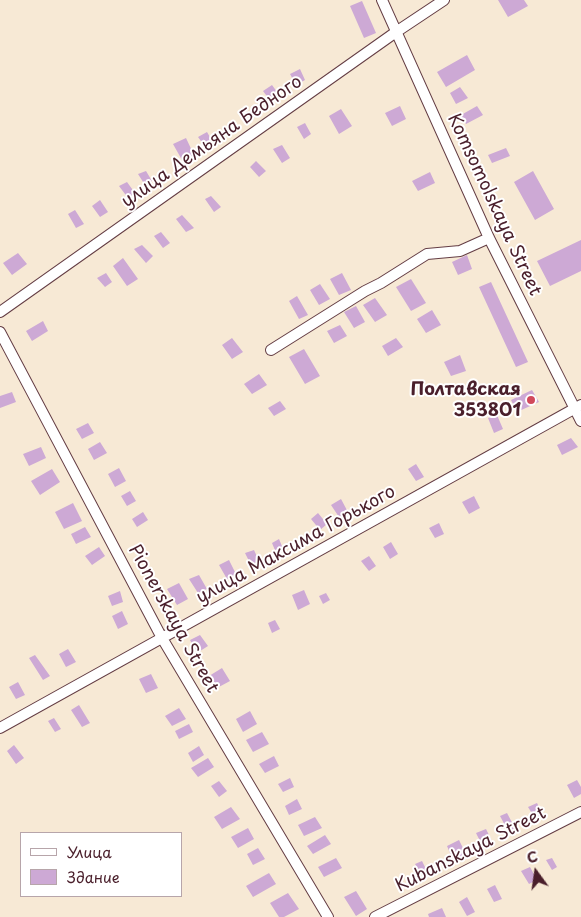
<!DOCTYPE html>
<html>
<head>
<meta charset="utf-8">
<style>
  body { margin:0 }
  #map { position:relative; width:581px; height:917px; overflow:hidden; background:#f7e9d5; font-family:"Playpen Sans",sans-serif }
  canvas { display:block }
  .legend { position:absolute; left:20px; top:832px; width:162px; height:65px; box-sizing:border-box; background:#fff; border:1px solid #b7a5aa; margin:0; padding:6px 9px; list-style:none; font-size:15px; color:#4a1f2b }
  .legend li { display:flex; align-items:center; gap:10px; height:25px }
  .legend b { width:25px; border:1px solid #b7a5aa }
  .north { position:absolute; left:511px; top:847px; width:50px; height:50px; -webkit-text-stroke:4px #fff; paint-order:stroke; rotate:346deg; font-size:14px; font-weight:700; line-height:20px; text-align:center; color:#4a1f2b }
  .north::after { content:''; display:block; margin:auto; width:18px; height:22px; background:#4a1f2b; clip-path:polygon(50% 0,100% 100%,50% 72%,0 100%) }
</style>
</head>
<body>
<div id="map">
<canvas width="581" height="917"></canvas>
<ul class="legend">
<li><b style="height:6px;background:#fff"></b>Улица</li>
<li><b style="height:14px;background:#cda9d5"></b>Здание</li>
</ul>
<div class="north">С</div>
</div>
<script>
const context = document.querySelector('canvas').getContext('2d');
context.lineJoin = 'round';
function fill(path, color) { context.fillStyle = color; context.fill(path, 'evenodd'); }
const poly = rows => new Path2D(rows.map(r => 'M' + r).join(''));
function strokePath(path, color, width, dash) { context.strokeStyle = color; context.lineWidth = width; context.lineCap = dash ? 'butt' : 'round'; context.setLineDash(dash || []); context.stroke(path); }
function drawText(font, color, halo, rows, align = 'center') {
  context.font = font + ' "Playpen Sans",sans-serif'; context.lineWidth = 4; context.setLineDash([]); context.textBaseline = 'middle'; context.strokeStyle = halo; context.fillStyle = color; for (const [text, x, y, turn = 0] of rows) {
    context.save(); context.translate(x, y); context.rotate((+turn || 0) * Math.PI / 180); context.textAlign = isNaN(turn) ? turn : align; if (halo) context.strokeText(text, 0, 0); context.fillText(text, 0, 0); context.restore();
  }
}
fill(poly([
  [498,0,524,0,528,6,508,17],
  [362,1,376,33,364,38,350,6],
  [467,55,475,70,446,87,437,72],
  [300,69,305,80,296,85,290,74],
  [272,85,280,96,272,103,263,91],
  [460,87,468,98,456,104,450,93],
  [400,106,406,119,392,126,385,113],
  [477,106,483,115,466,124,461,115],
  [341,109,352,126,339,134,329,116],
  [305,123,311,134,304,139,297,127],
  [207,132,214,144,206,148,198,137],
  [186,138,194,155,182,160,173,144],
  [282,145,290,158,282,163,273,149],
  [506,148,510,156,492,163,488,155],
  [256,161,266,171,259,177,250,167],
  [146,171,152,181,145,185,138,174],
  [533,171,554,209,535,220,514,182],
  [430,172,435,183,418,191,412,181],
  [127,182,135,193,128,198,119,186],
  [211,196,221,207,214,212,205,199],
  [100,200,108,212,100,217,92,206],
  [75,210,84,224,76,228,68,214],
  [182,215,194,228,186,232,176,219],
  [161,232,170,243,163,248,154,236],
  [581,240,581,271,550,286,537,261],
  [142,245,153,256,146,263,134,249],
  [18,253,27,264,12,275,3,263],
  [467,255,472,269,458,275,452,262],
  [123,258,138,279,127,286,113,266],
  [106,273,112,282,105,287,97,278],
  [342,273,351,290,339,295,330,279],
  [411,279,426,303,411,311,396,287],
  [491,282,528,362,516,367,479,287],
  [320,284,330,299,319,305,310,290],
  [297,296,308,315,299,319,289,301],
  [375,298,387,315,375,322,363,305],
  [356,306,365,322,354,328,344,312],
  [432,310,441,325,426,333,417,319],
  [43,321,48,331,32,341,26,331],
  [340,325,347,336,334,343,327,331],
  [232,338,243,352,232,359,222,345],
  [396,338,403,347,388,356,382,346],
  [304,349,320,376,305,384,289,357],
  [460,355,466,371,451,376,444,362],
  [259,374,267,385,252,394,244,384],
  [532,390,539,402,517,412,511,400],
  [12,392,16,402,0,408,0,396],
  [280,401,286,409,274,416,268,408],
  [497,415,503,429,494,433,488,418],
  [88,423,94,433,82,439,76,429],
  [571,438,578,447,562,455,557,445],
  [100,442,107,453,94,460,88,449],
  [41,447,46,458,29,466,23,454],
  [416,464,424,477,416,481,408,469],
  [119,468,126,481,115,487,108,474],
  [52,469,60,482,40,495,31,481],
  [130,491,136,501,127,506,121,496],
  [474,496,480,508,469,514,462,502],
  [341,499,349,514,341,520,331,505],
  [73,503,82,521,64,529,55,512],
  [143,512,148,520,137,527,132,519],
  [318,513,327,524,320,530,311,519],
  [439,523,444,534,435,538,429,528],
  [85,527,91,537,76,544,71,534],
  [279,539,284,551,277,555,272,543],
  [391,542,398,554,390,559,383,547],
  [99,547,105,556,92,565,85,556],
  [254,550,259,561,251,565,245,553],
  [369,556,376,566,369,571,361,561],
  [229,560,236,574,227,579,219,565],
  [199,575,207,589,198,593,189,579],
  [179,583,188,599,177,605,167,589],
  [304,590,310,604,298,610,292,595],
  [120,591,123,602,112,606,108,596],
  [326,593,330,600,323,604,319,596],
  [122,611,128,624,118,629,112,616],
  [275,620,280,629,272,633,268,623],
  [200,635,208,646,197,653,190,640],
  [68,649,76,662,66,667,59,654],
  [35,655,50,676,43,680,29,658],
  [222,668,230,681,217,688,209,676],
  [151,674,158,688,146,693,139,679],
  [18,682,25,695,16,699,9,687],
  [79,705,90,723,82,727,71,710],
  [179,708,186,719,172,726,165,716],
  [250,711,257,724,243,732,236,719],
  [54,718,61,729,55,732,48,721],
  [189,724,193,732,179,739,175,731],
  [262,732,269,744,253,752,246,740],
  [14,745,24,758,16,764,7,751],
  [199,746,204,755,193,762,188,753],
  [274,756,279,766,265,773,259,764],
  [208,758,214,767,198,777,191,768],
  [290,778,294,787,283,792,278,784],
  [577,780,581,787,581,794,574,798,567,785],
  [219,781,227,791,219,797,211,786],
  [297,799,302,809,289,815,285,806],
  [537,803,544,817,536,820,528,807],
  [231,807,240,819,222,829,214,817],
  [507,813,516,830,509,833,500,816],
  [315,817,322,828,304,836,298,825],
  [248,828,254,839,238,848,231,837],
  [486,829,493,843,483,847,476,833],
  [325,835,331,844,313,854,307,846],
  [459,840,466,854,453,860,447,846],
  [258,848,265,859,253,865,247,854],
  [336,858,342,868,324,877,318,867],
  [552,858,557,867,552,870,546,860],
  [422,861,427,871,421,874,415,864],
  [530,867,537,880,529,884,521,871],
  [269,873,276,884,253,897,246,886],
  [495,885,502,899,494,902,487,889],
  [356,891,367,909,356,916,344,897],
  [288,893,299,909,284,917,279,917,270,903],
  [467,897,475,912,467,916,459,902],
  [442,908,446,917,429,917,428,914]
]), '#cda9d5');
const minor = poly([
  [382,0,489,238,581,421],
  [0,312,396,32,444,0],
  [0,332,162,638,328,917],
  [271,350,365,291,381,283,427,254,460,251,489,238],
  [0,728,581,405],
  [375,917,581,812]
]);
strokePath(minor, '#643d44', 12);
strokePath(minor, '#fff', 10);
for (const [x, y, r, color] of [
  [531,400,5,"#d1495b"]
]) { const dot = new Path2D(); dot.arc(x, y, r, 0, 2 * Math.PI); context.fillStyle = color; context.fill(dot); strokePath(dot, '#fff', 2); }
drawText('18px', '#4a1f2b', '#fff', [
  ["улица Демьяна Бедного",212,142,-35],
  ["Komsomolskaya Street",494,205,65],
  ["улица Максима Горького",296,545,-29],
  ["Pionerskaya Street",173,619,61],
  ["Kubanskaya Street",471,850,-27]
]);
drawText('bold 18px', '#4a1f2b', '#fff', [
  ["Полтавская",521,390],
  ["353801",521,411]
], 'right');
</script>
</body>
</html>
